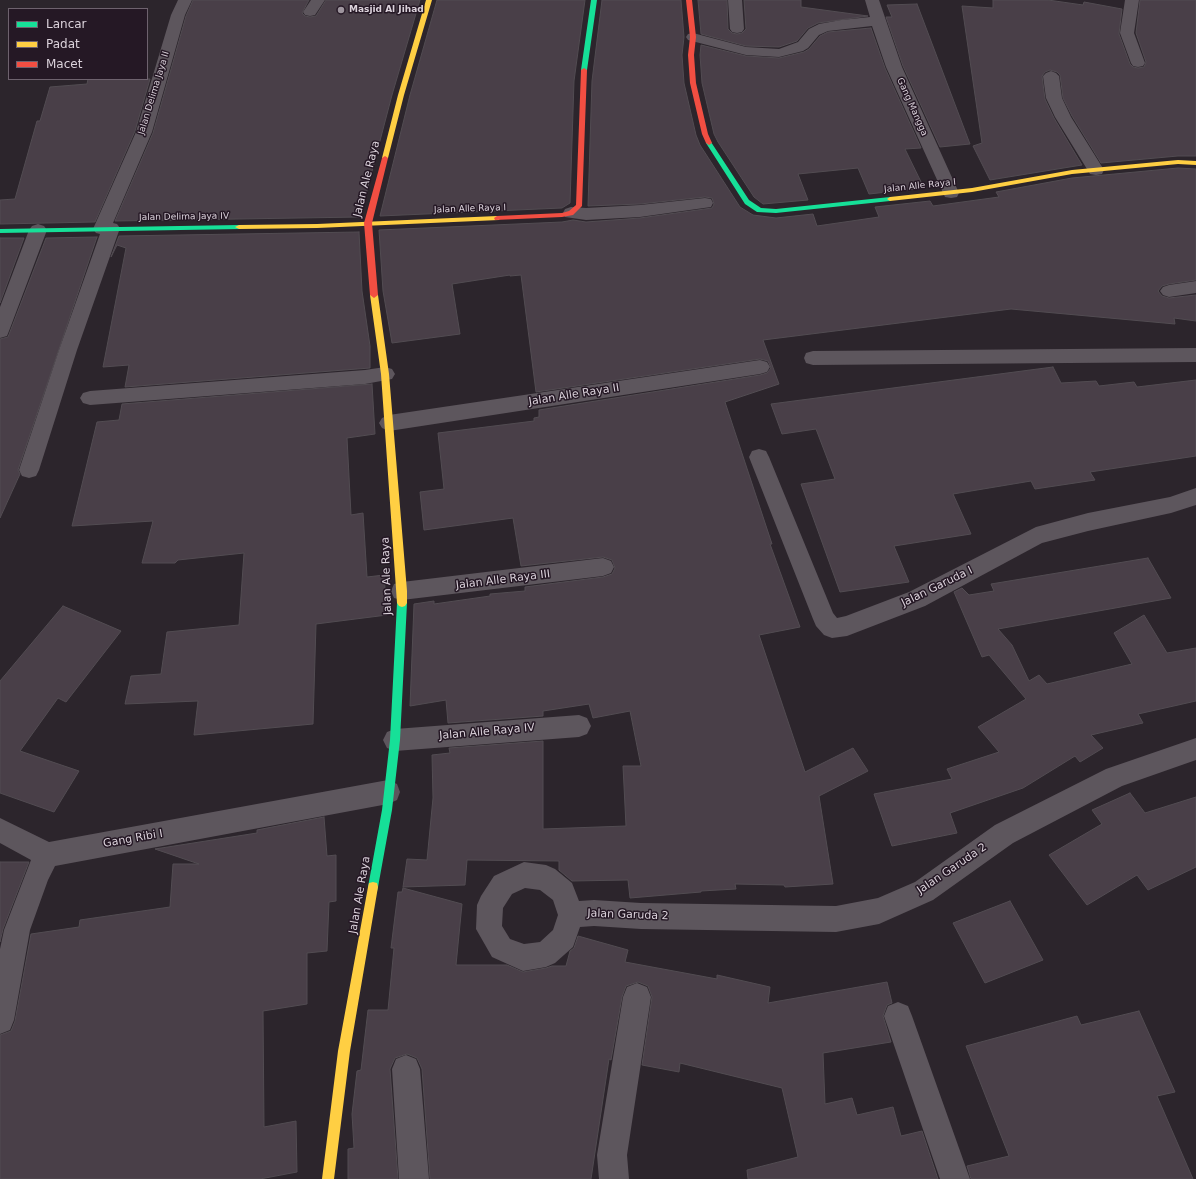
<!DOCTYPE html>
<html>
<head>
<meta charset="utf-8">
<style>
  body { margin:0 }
  #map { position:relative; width:1196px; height:1179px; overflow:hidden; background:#2c252c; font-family:"DejaVu Sans",sans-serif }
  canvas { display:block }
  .legend { position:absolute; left:8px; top:8px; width:140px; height:72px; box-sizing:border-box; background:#251825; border:1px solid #6e626e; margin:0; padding:5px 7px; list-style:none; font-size:12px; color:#dbd2db }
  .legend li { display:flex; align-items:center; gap:8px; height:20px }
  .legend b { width:20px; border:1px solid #6e626e }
</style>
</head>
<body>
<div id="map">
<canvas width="1196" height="1179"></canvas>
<ul class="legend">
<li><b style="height:5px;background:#16e098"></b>Lancar</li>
<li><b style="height:5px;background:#ffcf43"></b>Padat</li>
<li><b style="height:5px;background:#f24e42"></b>Macet</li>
</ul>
</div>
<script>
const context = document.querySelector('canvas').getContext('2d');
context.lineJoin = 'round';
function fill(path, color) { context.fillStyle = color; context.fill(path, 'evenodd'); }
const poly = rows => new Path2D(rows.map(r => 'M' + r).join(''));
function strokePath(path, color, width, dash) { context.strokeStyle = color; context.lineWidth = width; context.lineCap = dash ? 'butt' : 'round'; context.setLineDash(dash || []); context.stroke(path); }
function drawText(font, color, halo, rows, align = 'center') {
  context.font = font + ' "DejaVu Sans",sans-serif'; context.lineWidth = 3; context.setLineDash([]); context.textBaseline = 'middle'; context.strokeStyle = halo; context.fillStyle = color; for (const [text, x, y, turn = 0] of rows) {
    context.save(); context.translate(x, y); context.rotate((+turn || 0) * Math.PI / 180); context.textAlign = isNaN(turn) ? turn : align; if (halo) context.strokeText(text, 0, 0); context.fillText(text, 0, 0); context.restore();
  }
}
const building = poly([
  [193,0,309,0,302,13,305,16,310,17,316,16,326,0,420,0,392,95,360,217,115,221,153,133,186,16,193,0],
  [437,0,585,0,574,81,570,203,562,208,380,216,410,95,437,0],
  [602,0,681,0,684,37,682,55,684,83,696,135,700,145,740,207,753,215,776,218,813,214,817,226,879,217,875,207,930,201,933,206,999,197,996,192,1072,178,1178,168,1196,169,1196,280,1169,284,1162,286,1158,291,1162,296,1169,298,1196,295,1196,321,1174,318,1175,324,1011,309,763,340,779,384,725,402,772,544,770,544,800,627,759,635,805,772,853,748,868,771,819,796,833,884,785,887,784,885,735,884,736,889,701,891,701,892,630,898,628,880,572,881,559,870,559,861,467,860,465,885,403,887,407,859,427,860,433,798,432,755,450,753,449,748,543,741,543,829,626,826,623,766,641,766,630,711,593,718,589,704,543,711,543,716,448,723,446,700,410,706,414,604,434,601,434,604,490,596,490,594,525,591,525,587,603,577,612,574,615,568,612,560,603,557,521,566,513,518,424,530,420,492,444,489,438,433,534,421,534,418,539,417,539,410,760,375,767,373,771,368,768,361,760,359,536,392,521,275,510,276,510,275,452,284,460,334,392,343,383,291,379,230,562,222,573,220,586,222,640,218,712,208,714,204,712,198,705,197,640,204,588,206,592,81,602,0],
  [698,0,727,0,728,29,732,33,737,34,742,33,746,29,744,0,801,0,801,7,868,16,818,23,808,28,797,41,779,47,746,46,701,34,698,0],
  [993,0,1048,0,1083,5,1084,2,1122,9,1119,34,1130,64,1133,67,1138,68,1144,67,1146,62,1136,33,1140,0,1196,0,1196,156,1178,156,1101,163,1072,116,1063,98,1060,75,1057,72,1050,70,1045,72,1042,76,1045,99,1054,118,1082,165,990,180,973,146,982,143,962,6,993,8,993,0],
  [917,4,970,144,940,147,903,66,886,17,892,17,887,5,917,4],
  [871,28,885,68,921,148,905,149,924,188,869,194,858,168,798,174,808,200,763,204,754,197,718,142,714,134,702,83,700,55,701,45,746,56,779,58,804,52,809,49,820,36,828,32,871,28],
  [88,79,150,79,135,131,95,222,0,224,0,200,15,199,37,121,40,121,50,87,87,84,88,79],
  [359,232,362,291,370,346,370,368,125,387,129,365,103,367,126,248,117,245,111,257,119,236,359,232],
  [97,237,18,470,20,474,0,518,0,339,8,337,46,238,97,237],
  [0,238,24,238,0,303,0,238],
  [1053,367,1061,383,1096,381,1099,386,1134,382,1137,387,1196,380,1196,456,1090,472,1095,480,1035,489,1031,481,953,494,971,534,894,546,909,582,840,592,801,484,835,479,816,429,782,434,771,404,1053,367],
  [372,384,375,434,347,438,351,515,363,513,367,577,384,575,387,615,316,624,313,724,194,735,198,701,125,704,131,676,161,674,167,632,239,625,244,553,178,560,175,563,142,563,153,521,72,526,97,422,119,420,122,404,372,384],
  [1148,558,1171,598,998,629,1012,645,1029,681,1039,675,1047,684,1132,664,1114,633,1144,615,1167,653,1196,648,1196,701,1138,714,1143,723,1091,735,1103,748,1080,762,1075,756,1023,788,950,813,957,833,892,846,874,794,952,779,947,769,999,752,978,727,1026,699,989,655,982,657,954,592,962,588,969,595,994,591,991,584,1148,558],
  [63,606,121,631,66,702,58,698,20,751,79,771,54,812,0,793,0,681,63,606],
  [1130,793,1145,813,1196,797,1196,867,1148,890,1137,875,1087,905,1049,855,1102,824,1092,810,1130,793],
  [324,817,327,856,336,855,336,901,329,902,327,951,307,953,307,1004,263,1011,264,1127,296,1121,297,1172,260,1179,0,1179,0,1035,11,1031,15,1021,31,934,79,927,80,920,170,907,173,864,199,864,155,849,257,833,257,830,324,817],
  [0,862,29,862,3,929,0,942,0,862],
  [403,888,462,904,456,965,507,965,523,972,546,968,552,966,566,966,570,951,574,948,578,936,628,950,625,962,717,979,717,975,770,987,768,1003,887,982,892,1003,887,1005,883,1016,891,1042,823,1053,825,1104,852,1098,857,1115,893,1107,901,1136,922,1131,938,1179,748,1179,747,1170,798,1157,782,1088,680,1063,679,1072,642,1065,652,997,648,986,638,982,626,986,622,997,611,1060,609,1059,591,1179,430,1179,422,1069,417,1058,407,1054,395,1058,390,1069,398,1179,348,1179,348,1149,354,1148,352,1114,357,1071,361,1070,368,1010,388,1010,394,948,391,948,398,892,402,892,403,888],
  [1010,901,1043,960,985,983,953,923,1010,901],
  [1139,1011,1175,1092,1157,1096,1193,1179,971,1179,967,1166,1009,1156,966,1046,1077,1016,1081,1025,1139,1011]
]);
fill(building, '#493f48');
strokePath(building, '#524c52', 1);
fill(poly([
  [178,0,192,0,185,15,152,132,113,223,117,224,120,228,77,350,39,470,36,476,29,478,22,476,19,470,59,350,100,234,96,233,93,229,136,132,171,15,178,0],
  [311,0,325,0,315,15,310,16,305,15,303,12,311,0],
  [728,0,742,0,744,29,742,32,737,33,732,32,730,29,728,0],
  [865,0,879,0,902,67,959,193,957,197,951,198,945,197,943,193,886,67,872,26,828,31,819,35,808,48,803,51,779,57,746,55,688,40,686,37,688,34,693,33,746,47,779,49,798,42,809,29,819,24,841,20,870,17,865,0],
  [1125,0,1139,0,1134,33,1145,63,1143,66,1138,67,1133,66,1131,63,1120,33,1125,0],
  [1051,71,1056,73,1059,76,1062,98,1071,117,1104,170,1102,174,1096,175,1090,174,1055,117,1046,98,1043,76,1046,73,1051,71],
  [705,198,711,199,713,203,711,207,640,217,586,220,565,217,563,213,565,209,571,207,586,208,640,205,705,198],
  [38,224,44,226,47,230,9,331,7,336,0,338,0,307,29,230,32,226,38,224],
  [1196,281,1196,293,1169,297,1163,295,1160,291,1163,287,1169,285,1196,281],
  [1196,348,1196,362,813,365,806,363,804,358,806,353,813,351,1196,348],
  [760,360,767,362,770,367,767,372,760,374,389,431,382,428,379,423,382,418,389,415,760,360],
  [385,367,392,369,395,374,392,379,365,384,90,405,83,403,80,398,83,393,90,391,365,370,385,367],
  [759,449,766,451,769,457,833,613,837,618,846,616,909,592,1036,527,1088,513,1170,497,1196,488,1196,505,1171,513,1088,531,1042,543,925,606,847,636,832,638,824,635,816,626,813,619,749,457,752,451,759,449],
  [603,558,611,561,614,567,611,573,603,576,402,600,394,598,391,591,394,584,402,582,603,558],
  [579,715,587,718,591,726,587,734,579,737,395,751,387,748,383,740,387,732,395,729,579,715],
  [1196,738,1196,760,1122,786,1013,843,933,900,879,924,836,932,641,929,594,926,580,927,573,947,555,963,546,967,523,971,492,957,476,929,477,905,481,896,494,876,524,862,546,865,555,869,572,883,579,901,594,900,641,903,836,906,878,898,915,882,995,825,1106,769,1196,738],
  [525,888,540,890,553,900,558,915,553,930,540,942,524,944,510,939,502,926,503,908,512,894,525,888],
  [388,780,397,784,400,792,397,800,388,804,55,866,48,880,30,930,14,1020,10,1030,0,1034,0,949,4,930,31,860,0,843,0,818,49,842,388,780],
  [637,983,647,987,651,997,627,1155,629,1179,599,1179,597,1155,623,997,627,987,637,983],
  [898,1002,908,1006,912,1016,970,1179,940,1179,884,1016,888,1006,898,1002],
  [406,1055,416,1059,420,1069,429,1179,399,1179,392,1069,396,1059,406,1055]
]), '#5d565d');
fill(poly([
  [591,0,597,0,587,70,584,72,581,70,591,0],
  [709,141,711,142,749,200,761,208,776,209,890,197,893,199,890,201,776,213,757,212,745,204,706,143,709,141],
  [239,225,241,225,241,229,0,233,0,229,239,225],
  [402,599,405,600,407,603,400,740,392,810,378,887,377,891,373,892,369,891,368,887,382,810,390,740,397,603,399,600,402,599]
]), '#16e098');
fill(poly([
  [426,0,432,0,404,95,388,158,385,160,383,159,382,158,398,95,426,0],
  [1178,160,1196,161,1196,165,1178,164,1072,174,972,192,890,201,887,199,890,197,972,188,1072,170,1178,160],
  [497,216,500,218,499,220,317,228,239,229,235,227,239,225,317,224,497,216],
  [374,292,378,295,389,374,407,591,407,603,405,606,402,607,399,606,397,603,381,374,370,295,374,292],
  [373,882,377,883,378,887,350,1051,334,1179,322,1179,338,1051,368,887,369,883,373,882]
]), '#ffcf43');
fill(poly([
  [686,0,692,0,696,37,694,55,696,83,708,134,712,143,709,145,706,143,702,134,690,83,688,55,690,37,686,0],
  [584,68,587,70,582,206,573,215,562,217,495,220,494,218,497,216,562,213,569,211,576,205,581,70,584,68],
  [385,156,388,158,372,223,378,295,374,298,370,295,364,223,382,158,385,156]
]), '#f24e42');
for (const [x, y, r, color] of [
  [341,10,4,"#9e959e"]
]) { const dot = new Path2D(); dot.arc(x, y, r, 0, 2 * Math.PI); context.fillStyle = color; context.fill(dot); strokePath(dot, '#251825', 1.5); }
drawText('bold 9px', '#dbd2db', '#251825', [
  ["Masjid Al Jihad",349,10]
], 'left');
drawText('9px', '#dbd2db', '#251825', [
  ["Jalan Delima Jaya II",154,93,-73],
  ["Gang Mangga",912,107,66],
  ["Jalan Alle Raya I",920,186,-6],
  ["Jalan Alle Raya I",470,209,-2],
  ["Jalan Delima Jaya IV",184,217,-1]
]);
drawText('11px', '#dbd2db', '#251825', [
  ["Jalan Ale Raya",367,179,-76],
  ["Jalan Alle Raya II",574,395,-9],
  ["Jalan Ale Raya",387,576,-92],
  ["Jalan Alle Raya III",503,580,-7],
  ["Jalan Garuda I",937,587,-26],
  ["Jalan Alle Raya IV",487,732,-5],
  ["Gang Ribi I",133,839,-10],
  ["Jalan Garuda 2",952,869,-34],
  ["Jalan Ale Raya",360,895,-80],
  ["Jalan Garuda 2",628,915,2]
]);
</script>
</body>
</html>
